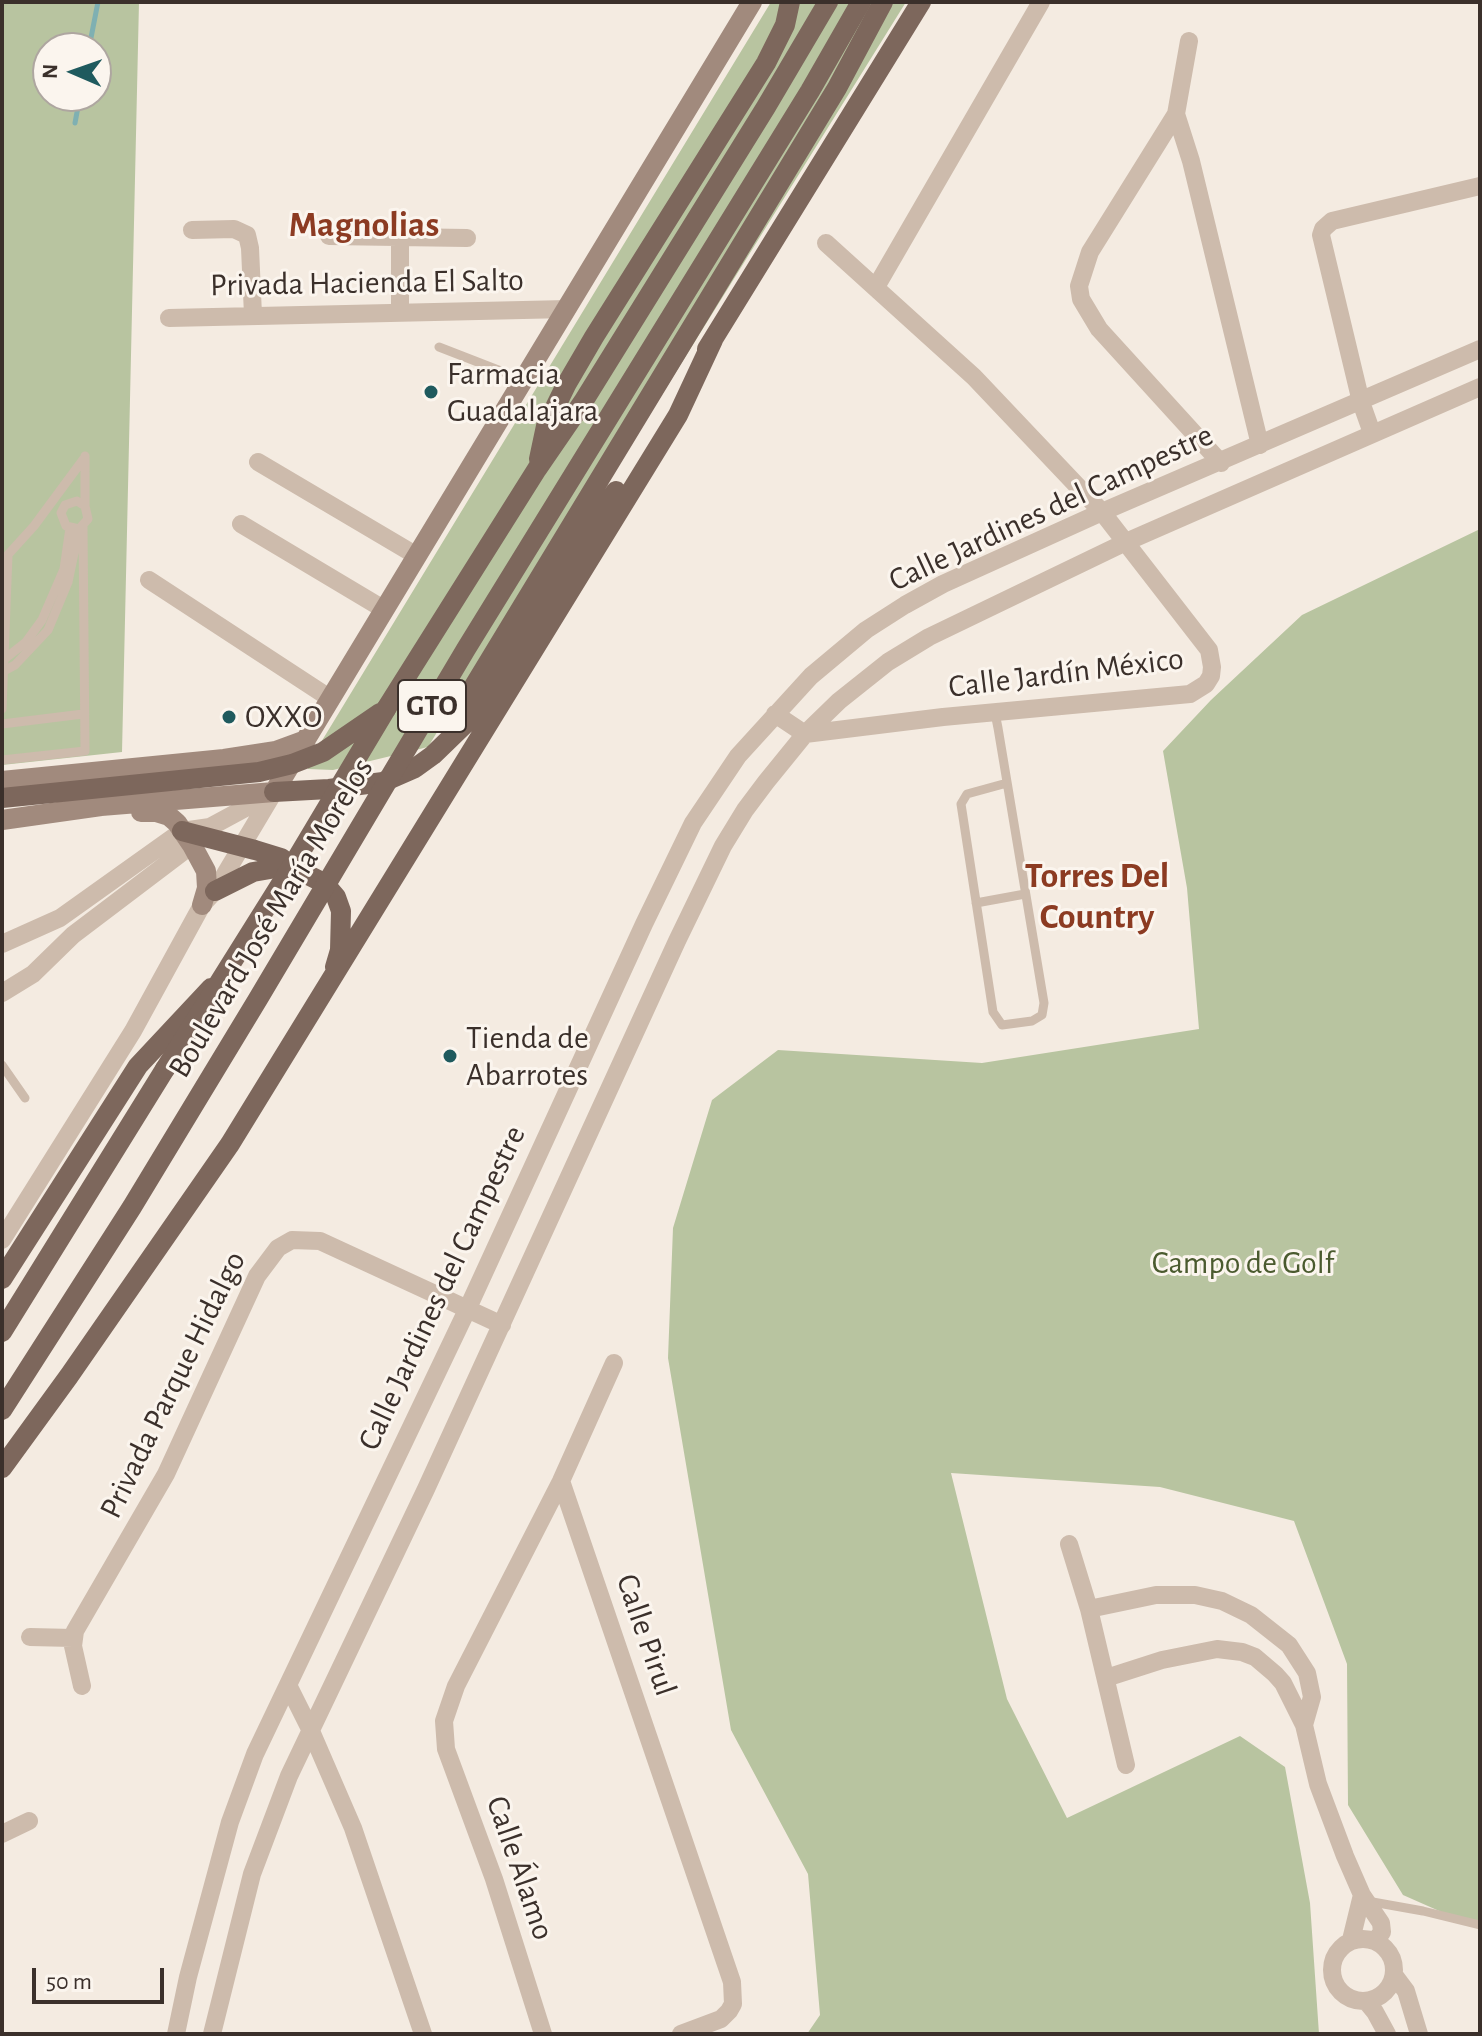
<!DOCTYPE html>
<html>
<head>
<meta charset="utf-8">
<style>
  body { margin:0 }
  #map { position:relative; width:1482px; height:2036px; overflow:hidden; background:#f4ebe1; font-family:"Alegreya Sans",sans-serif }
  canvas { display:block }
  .frame { position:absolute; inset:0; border:4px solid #3b302b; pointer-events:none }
  .north { position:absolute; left:32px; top:32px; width:80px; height:80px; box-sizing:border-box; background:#fbf5ee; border:2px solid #aea6a0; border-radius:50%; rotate:272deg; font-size:22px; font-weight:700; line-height:32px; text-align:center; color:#3b302b }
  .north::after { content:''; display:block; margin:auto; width:28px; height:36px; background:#1f5a5e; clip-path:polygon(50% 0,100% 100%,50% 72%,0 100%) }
  .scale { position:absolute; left:32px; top:1968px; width:132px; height:36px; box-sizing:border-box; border:4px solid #3b302b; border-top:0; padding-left:10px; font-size:24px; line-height:28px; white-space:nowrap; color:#3b302b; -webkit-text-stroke:6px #fbf5ee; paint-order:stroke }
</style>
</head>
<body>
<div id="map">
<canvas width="1482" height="2036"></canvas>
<div class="frame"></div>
<div class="north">N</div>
<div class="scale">50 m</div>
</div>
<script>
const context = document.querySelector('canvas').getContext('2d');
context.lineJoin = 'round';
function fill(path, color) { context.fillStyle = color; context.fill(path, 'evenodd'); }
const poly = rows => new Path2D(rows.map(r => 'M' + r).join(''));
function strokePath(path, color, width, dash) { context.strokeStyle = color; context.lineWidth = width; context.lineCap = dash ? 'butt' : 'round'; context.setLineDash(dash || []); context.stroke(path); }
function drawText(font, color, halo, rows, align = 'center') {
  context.font = font + ' "Alegreya Sans",sans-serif'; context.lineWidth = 6; context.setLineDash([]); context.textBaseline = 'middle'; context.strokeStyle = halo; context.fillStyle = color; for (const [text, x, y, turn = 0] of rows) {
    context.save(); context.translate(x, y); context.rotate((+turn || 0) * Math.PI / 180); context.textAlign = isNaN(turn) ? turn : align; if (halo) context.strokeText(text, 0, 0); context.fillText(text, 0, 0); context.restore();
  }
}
fill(poly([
  [2,2,139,2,122,752,2,765],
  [48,48,96,48,96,96,48,96],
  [771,2,906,2,556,565,612,445,428,747,333,770,308,769,309,762],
  [1480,529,1480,1929,1403,1895,1348,1805,1347,1664,1294,1521,1160,1487,951,1473,1007,1699,1067,1818,1240,1736,1285,1767,1310,1903,1319,2034,807,2034,820,2015,808,1874,731,1730,668,1358,673,1228,712,1100,778,1050,982,1063,1199,1029,1187,888,1163,751,1211,700,1302,615]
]), '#b8c4a0');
strokePath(poly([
  [89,48,98,2],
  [75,123,80,96]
]), '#7fb0b2', 5);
strokePath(poly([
  [439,347,524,380],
  [85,456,85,506,88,519,79,529,66,526,61,513,65,505,77,501,85,506],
  [4,559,34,526,85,457],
  [2,661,26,642,42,620,64,569,70,528],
  [2,672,15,665,48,630,68,582,78,534],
  [2,709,8,555],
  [995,713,998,728,1044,1003,1042,1015,1032,1021,1002,1025,993,1012,961,804,967,794,1007,783],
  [2,724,83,714],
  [2,760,85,751,83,526],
  [976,903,1025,894],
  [2,1065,25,1098],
  [1367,1901,1423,1911,1480,1925]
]), '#cdbbac', 9);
strokePath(poly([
  [1189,41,1176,114,1090,252,1079,286,1081,299,1099,329,1221,463],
  [1176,114,1191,161,1260,445],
  [192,230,234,229,247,235,250,248,253,315],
  [329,236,467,238],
  [876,287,1041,2],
  [400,312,400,236],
  [169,318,567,309],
  [1372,433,1361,402,1321,235,1323,229,1332,221,1480,186],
  [258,462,417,556],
  [241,524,385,610],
  [149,580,331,699],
  [775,714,805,734,943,717,1190,694,1206,684,1211,676,1212,667,1209,650,1102,512,974,377,826,243],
  [2,944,60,918,182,831,210,827,273,793],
  [2,993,33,974,73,935,201,838],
  [2,1240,133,1031,202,905,215,891,274,792],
  [561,1481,732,1982,733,2004,729,2011,721,2019,681,2034],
  [1069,1544,1089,1609,1126,1765],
  [1089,1609,1156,1595,1195,1595,1222,1601,1251,1615,1289,1645,1307,1673,1312,1697,1304,1725],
  [30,1637,73,1638],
  [1106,1678,1162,1660,1217,1649,1242,1652,1255,1657,1275,1674,1283,1683,1304,1725,1318,1784,1345,1856,1362,1895,1381,1923,1382,1932,1376,1940],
  [82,1686,73,1646,75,1631,166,1474,257,1276,278,1248,292,1240,320,1241,502,1325],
  [289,1687,311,1731,353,1828,423,2034],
  [2,1834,29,1821],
  '1332 1970a31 31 0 1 1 62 0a31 31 0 1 1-62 0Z',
  [1351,1940,1362,1895],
  [1394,1975,1406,1991,1419,2034],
  [1366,2001,1375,2012,1387,2034],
  [176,2034,188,1977,230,1822,255,1754,467,1310,644,924,693,823,738,756,811,676,866,630,905,605,943,584,1102,512,1480,349],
  [212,2034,252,1874,289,1776,426,1489,677,941,723,846,745,810,766,782,805,734,839,701,888,662,929,637,1126,542,1480,387],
  [543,2034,494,1879,446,1749,444,1721,456,1686,561,1481,614,1363]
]), '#cdbbac', 18);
strokePath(poly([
  [2,781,224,759,276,751,306,740],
  [141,812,156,812,169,816,177,823,192,845,206,871,207,888,202,905],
  [2,820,101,806,274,792,752,2]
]), '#a18a7d', 20);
strokePath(poly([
  [707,349,921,2],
  [539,459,546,426,566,385,594,337,766,63,785,25,790,2],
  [386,709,537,469,583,402,766,107,828,2],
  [457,714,837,88,883,2],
  [274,792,329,789,383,782,415,768,433,755,465,724,616,491],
  [182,831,255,850,281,858,294,867],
  [215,891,253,872,282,867,304,873,324,883,336,897,341,911,340,950,335,967],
  [2,1279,138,1066,211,988],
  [2,1332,165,1069],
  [2,1468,69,1376,230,1144,678,415,713,340]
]), '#7d675c', 20);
strokePath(poly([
  [2,798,259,772,292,764,323,752,380,713],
  [165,1069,294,863,386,709],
  [2,1410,132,1207,258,999,466,649,810,91,861,2]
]), '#7d675c', 20);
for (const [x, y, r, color] of [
  [431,392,8,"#1f5a5e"],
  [229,717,8,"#1f5a5e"],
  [450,1056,8,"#1f5a5e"]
]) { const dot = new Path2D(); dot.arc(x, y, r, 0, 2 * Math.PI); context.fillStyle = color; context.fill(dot); strokePath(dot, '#fbf5ee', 3); }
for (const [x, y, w] of [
  [432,706,68]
]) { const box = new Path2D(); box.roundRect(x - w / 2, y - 26, w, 52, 6); context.fillStyle = '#fbf5ee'; context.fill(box); strokePath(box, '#3b302b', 2); }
drawText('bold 30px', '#3b302b', null, [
  ["GTO",432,706]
]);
drawText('32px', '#3b302b', '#fbf5ee', [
  ["Privada Hacienda El Salto",367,283,-1],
  ["Calle Jardines del Campestre",1051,508,-25],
  ["Calle Jardín México",1066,673,-7],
  ["Boulevard José María Morelos",271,918,-59],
  ["Calle Jardines del Campestre",442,1288,-65],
  ["Privada Parque Hidalgo",173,1385,-64],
  ["Calle Pirul",646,1635,71],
  ["Calle Álamo",520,1868,71]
]);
drawText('32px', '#3b302b', '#fbf5ee', [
  ["Farmacia",447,374],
  ["Guadalajara",447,411],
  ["OXXO",245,717],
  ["Tienda de",466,1038],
  ["Abarrotes",466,1075]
], 'left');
drawText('32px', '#4a5a2e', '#fbf5ee', [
  ["Campo de Golf",1243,1263]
]);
drawText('bold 36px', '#8c3b22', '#fbf5ee', [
  ["Magnolias",364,225],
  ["Torres Del",1097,876],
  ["Country",1097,917]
]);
</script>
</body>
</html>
